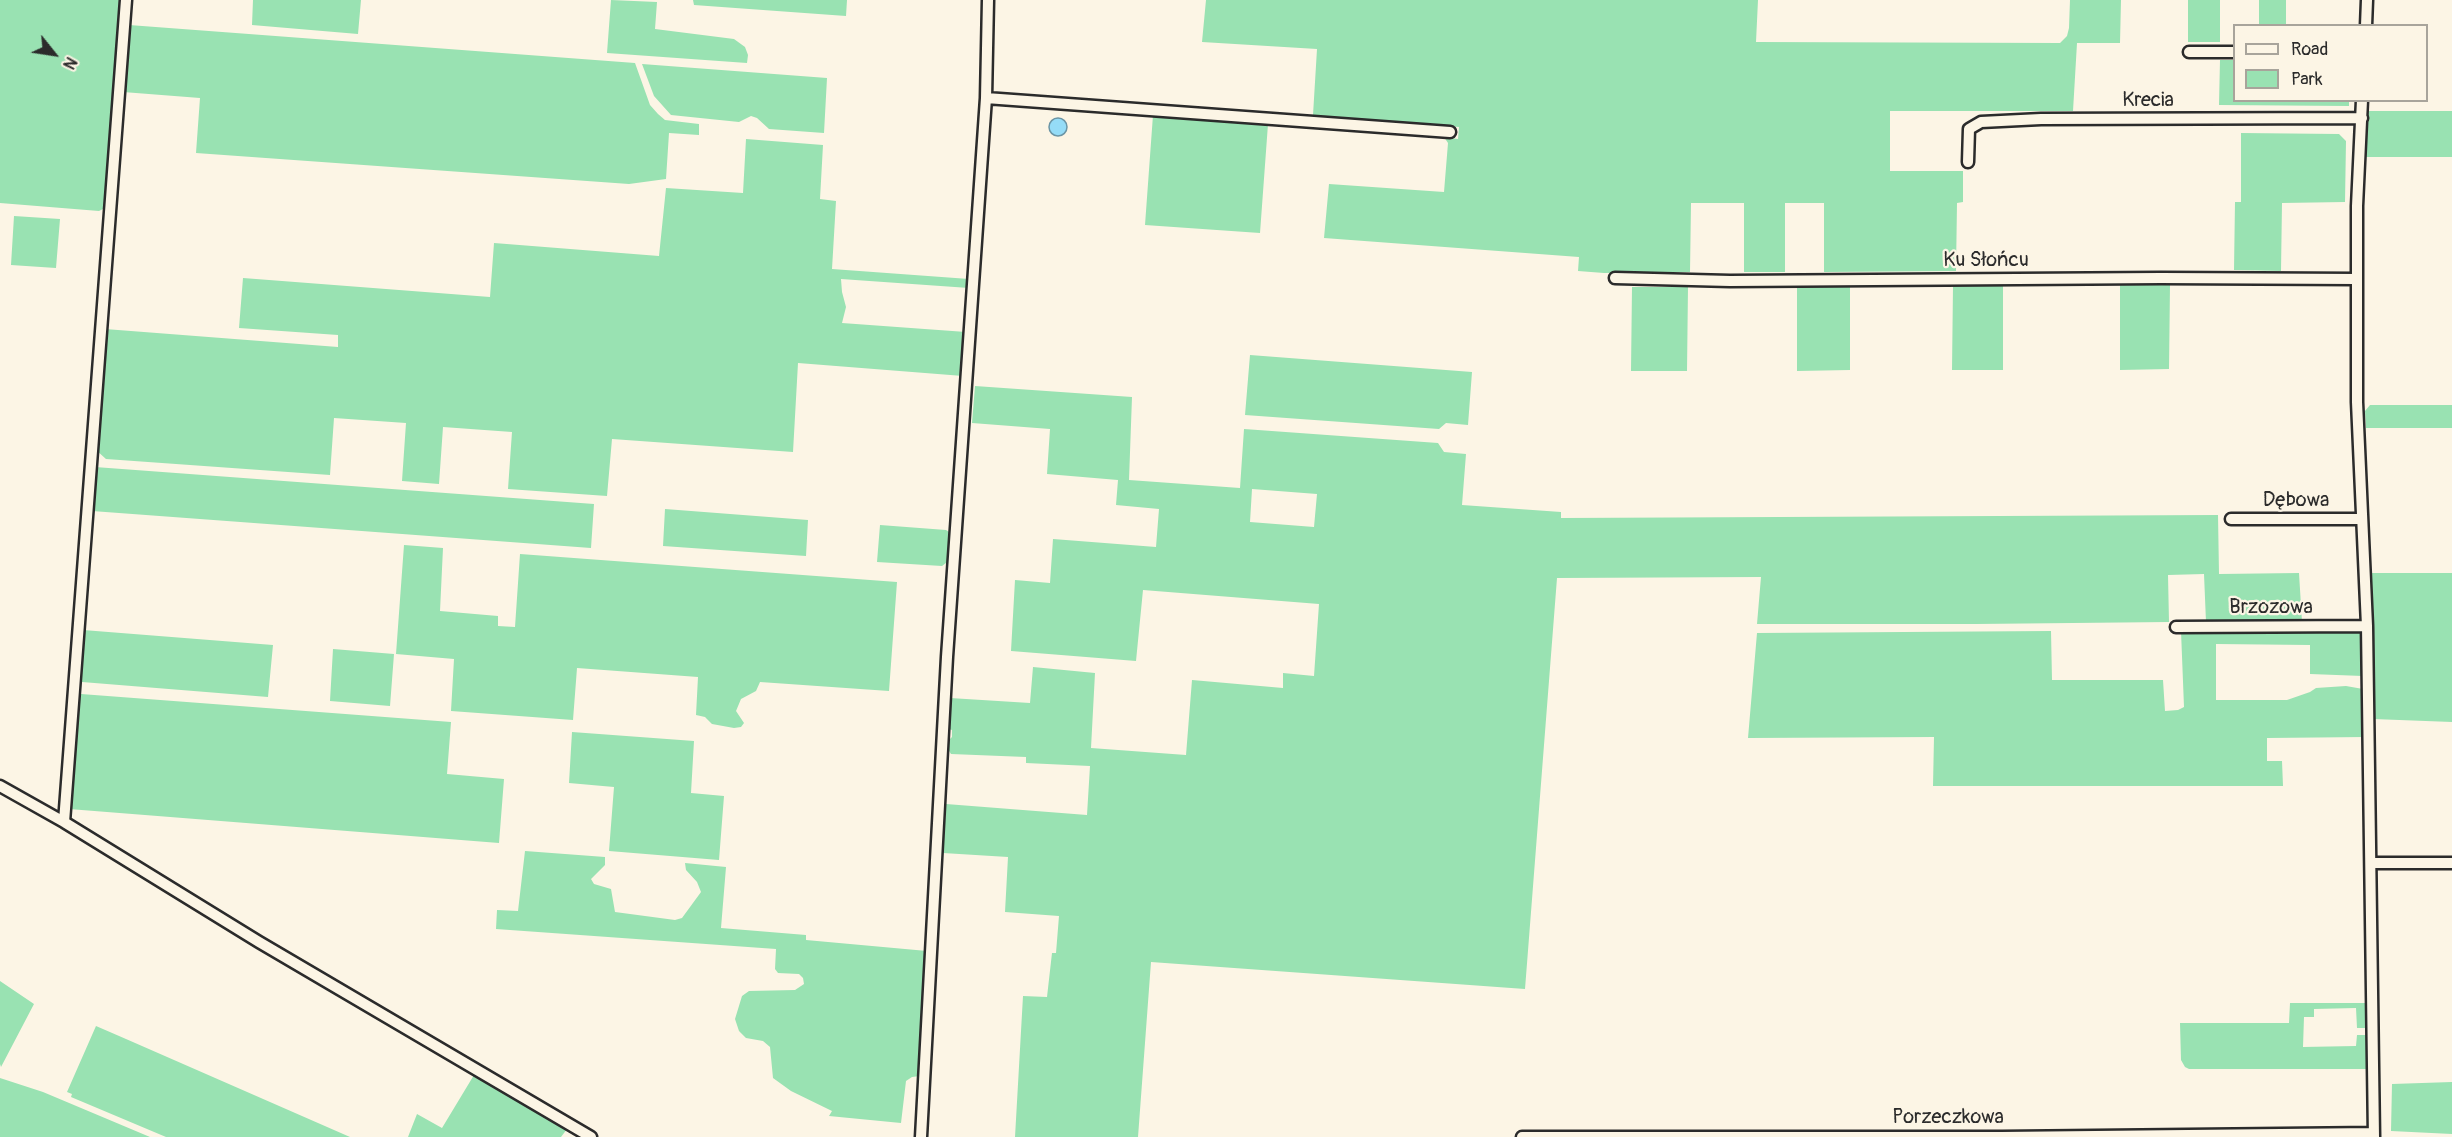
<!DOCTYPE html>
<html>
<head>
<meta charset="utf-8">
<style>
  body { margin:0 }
  #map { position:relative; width:2452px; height:1137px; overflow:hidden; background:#fcf5e5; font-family:Pangolin,sans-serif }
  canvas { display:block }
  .legend { position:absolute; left:2233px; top:24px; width:195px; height:78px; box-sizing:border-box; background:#fcf5e5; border:2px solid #a8a49b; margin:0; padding:8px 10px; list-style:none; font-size:18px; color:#2b2b2b }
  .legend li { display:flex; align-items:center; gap:12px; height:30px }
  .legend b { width:30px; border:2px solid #a8a49b }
  .north { position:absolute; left:24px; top:24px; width:60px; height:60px; -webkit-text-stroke:4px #fcf5e5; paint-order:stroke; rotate:120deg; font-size:16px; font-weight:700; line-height:24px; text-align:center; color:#2b2b2b }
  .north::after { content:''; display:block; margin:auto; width:21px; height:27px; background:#2b2b2b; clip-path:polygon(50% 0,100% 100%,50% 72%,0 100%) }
</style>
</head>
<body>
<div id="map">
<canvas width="2452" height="1137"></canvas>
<ul class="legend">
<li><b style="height:8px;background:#fcf5e5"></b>Road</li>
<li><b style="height:16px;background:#99e2b2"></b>Park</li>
</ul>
<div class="north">N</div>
</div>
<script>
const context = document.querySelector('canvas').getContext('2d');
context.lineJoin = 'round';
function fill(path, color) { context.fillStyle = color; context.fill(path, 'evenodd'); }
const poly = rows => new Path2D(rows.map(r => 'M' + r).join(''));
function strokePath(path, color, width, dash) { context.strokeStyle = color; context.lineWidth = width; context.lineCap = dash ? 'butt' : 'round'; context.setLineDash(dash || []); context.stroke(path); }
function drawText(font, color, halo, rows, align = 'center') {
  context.font = font + ' Pangolin,sans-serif'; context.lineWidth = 4.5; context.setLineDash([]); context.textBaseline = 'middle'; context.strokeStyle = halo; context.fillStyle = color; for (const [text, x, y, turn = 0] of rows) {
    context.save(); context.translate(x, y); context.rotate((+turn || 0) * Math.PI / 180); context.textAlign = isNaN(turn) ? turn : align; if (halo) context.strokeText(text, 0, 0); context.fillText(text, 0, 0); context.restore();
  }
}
fill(poly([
  [0,0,122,0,107,204,103,209,99,211,0,203],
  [253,0,361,0,358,34,252,25],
  [611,0,657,2,655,29,734,39,745,47,748,55,747,63,607,53],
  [693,0,847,0,846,16,694,5],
  [1206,0,1758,0,1756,42,2060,43,2067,36,2069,28,2070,0,2121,0,2120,43,2077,43,2073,111,1890,111,1890,171,1963,171,1963,202,1957,203,1956,271,1824,272,1824,203,1785,203,1785,272,1744,272,1744,203,1691,203,1690,272,1604,273,1578,271,1579,257,1324,238,1329,184,1444,192,1448,143,1444,137,1458,139,1459,127,1313,115,1317,49,1202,42],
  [2188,0,2220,0,2220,42,2188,42],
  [2259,0,2286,0,2286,25,2259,25],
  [129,25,635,63,650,105,658,114,665,120,699,124,699,135,669,133,666,179,629,184,196,153,200,98,123,92],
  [2220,60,2234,60,2234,100,2349,101,2349,106,2219,105],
  [642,64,827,78,824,133,769,129,757,118,751,116,739,122,671,115,654,96],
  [2366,111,2452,111,2452,157,2365,157],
  [1153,115,1268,124,1260,233,1145,225],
  [2241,133,2339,134,2346,141,2345,202,2282,203,2281,271,2234,270,2235,202,2241,202],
  [746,139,823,145,820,199,836,201,832,269,969,279,969,288,841,279,842,292,846,307,842,323,966,332,963,376,798,363,793,452,612,439,607,496,508,489,512,432,443,427,439,484,402,481,406,423,334,418,330,475,106,459,96,450,105,329,338,347,338,335,239,328,243,278,490,297,494,243,659,256,666,188,743,193],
  [14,216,60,219,56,268,11,265],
  [2120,285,2170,285,2169,369,2120,370],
  [1797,286,1850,286,1850,370,1797,371],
  [1953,286,2003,286,2003,370,1952,370],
  [1632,287,1688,287,1687,371,1631,371],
  [1250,355,1472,372,1468,425,1446,423,1439,429,1245,415],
  [975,386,1132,397,1129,480,1240,488,1244,429,1438,443,1444,452,1466,454,1462,505,1561,512,1561,518,2218,515,2219,574,2299,573,2302,622,2206,622,2204,574,2168,575,2169,622,1976,624,1757,624,1761,577,1557,578,1525,989,1151,962,1138,1137,1015,1137,1023,996,1047,997,1052,953,1056,953,1059,916,1005,912,1008,857,943,853,946,804,1087,815,1090,766,1026,763,1026,757,951,754,948,749,948,741,952,737,952,730,949,729,950,698,1030,703,1033,667,1095,673,1091,748,1186,755,1192,680,1283,688,1283,673,1314,676,1319,604,1143,590,1136,661,1011,651,1015,580,1050,583,1053,539,1156,547,1159,509,1116,505,1118,480,1047,474,1050,429,972,423],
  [1252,489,1317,494,1314,527,1250,522],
  [2370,405,2452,405,2452,428,2366,428,2365,411],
  [95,467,594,504,591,548,92,511],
  [665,509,808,520,806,556,663,546],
  [880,525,946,530,952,534,950,560,942,566,877,562],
  [404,545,443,548,440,611,498,616,498,626,515,627,520,554,897,582,889,691,760,682,756,691,741,699,736,711,744,723,741,727,734,728,712,724,705,717,696,715,698,677,577,668,573,720,451,711,454,659,396,654],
  [2371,573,2452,573,2452,722,2373,719],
  [2358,629,2362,634,2363,676,2310,674,2310,645,2216,644,2216,700,2287,700,2310,692,2316,688,2346,686,2363,689,2365,737,2267,738,2267,761,2282,761,2283,786,1933,786,1934,737,1748,738,1757,633,2051,631,2052,680,2163,680,2165,711,2178,710,2184,707,2181,631],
  [83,630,273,645,268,697,82,682,79,679],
  [333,649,394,654,390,706,330,701],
  [81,694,451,722,447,774,504,779,499,843,69,809,78,697],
  [572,732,694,741,691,793,724,796,719,860,609,851,614,787,569,783],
  [525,851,605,857,605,865,591,879,594,884,611,889,615,912,675,920,682,918,701,892,697,882,686,870,685,863,726,867,721,928,806,935,806,940,927,951,920,1076,912,1077,906,1081,901,1123,829,1116,832,1111,791,1091,773,1078,770,1047,763,1041,746,1038,739,1031,735,1019,742,996,749,991,795,990,804,984,803,978,799,974,778,973,775,969,776,949,496,929,497,910,518,911],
  [0,981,34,1004,1,1067,0,1064],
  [2290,1003,2367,1003,2367,1028,2357,1028,2356,1008,2314,1009,2314,1017,2304,1017,2303,1047,2356,1046,2357,1035,2367,1035,2367,1069,2189,1069,2185,1067,2181,1060,2180,1023,2289,1023],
  [96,1026,126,1039,350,1137,166,1137,71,1097,72,1094,67,1092],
  [474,1075,567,1129,561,1137,408,1137,417,1114,442,1128],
  [0,1078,43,1092,150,1137,0,1137],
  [2452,1082,2452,1134,2391,1131,2392,1084]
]), '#99e2b2');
const water = poly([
  '1049 127a9 9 0 1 1 18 0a9 9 0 1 1-18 0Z'
]);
fill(water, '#95dcf7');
strokePath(water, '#6b95a5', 1.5);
const street = poly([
  [2366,26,2367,0],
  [2189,52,2234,52],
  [986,98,1450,132],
  [2362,100,2357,206,2357,402,2367,626,2374,1137],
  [1968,162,1969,129,1981,122,2041,119,2362,118],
  [1615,278,1730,281,2161,278,2357,279],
  [2231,519,2362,519],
  [2176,627,2367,626],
  [0,786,64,822,259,942,591,1137],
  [64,822,126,0],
  [2372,863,2452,863],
  [921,1137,947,657,986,98,988,0],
  [1522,1137,2002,1137,2374,1133]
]);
strokePath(street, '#2b2b2b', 15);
strokePath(street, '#fcf5e5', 10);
drawText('20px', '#2b2b2b', '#fcf5e5', [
  ["Krecia",2148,101],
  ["Ku Słońcu",1986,261],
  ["Dębowa",2296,501],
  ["Brzozowa",2271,608],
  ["Porzeczkowa",1948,1118]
]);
</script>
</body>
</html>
